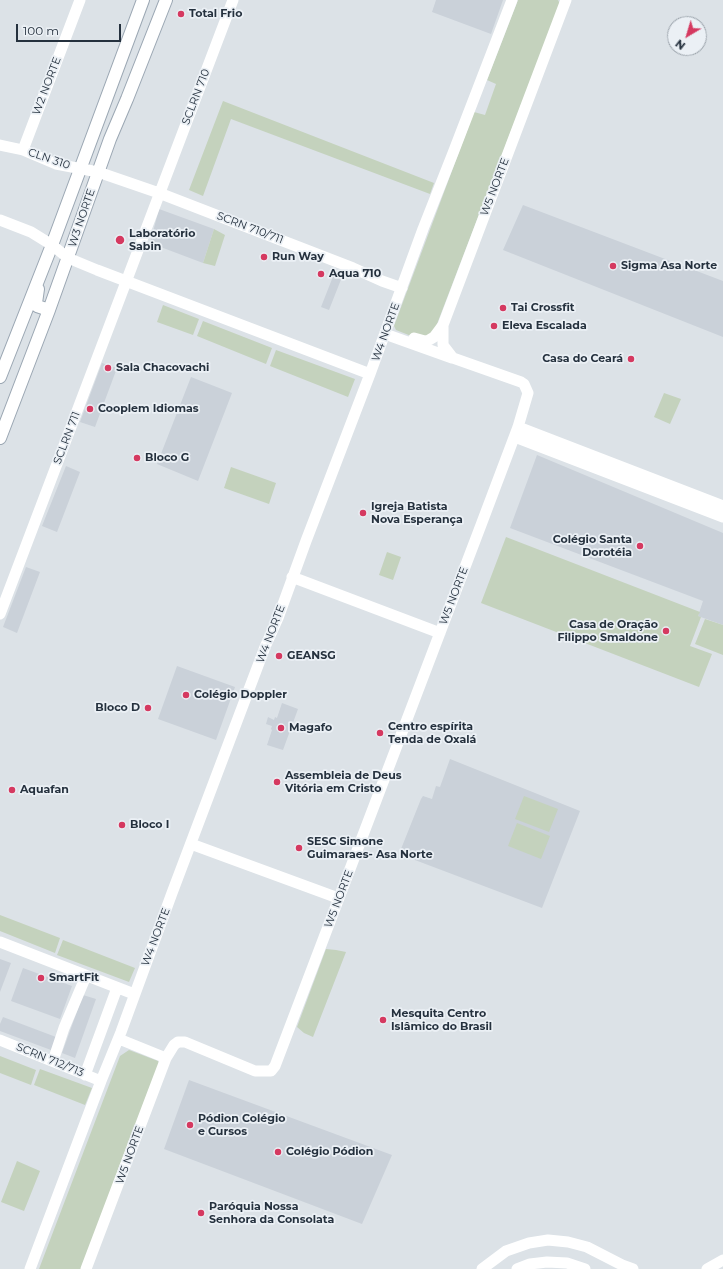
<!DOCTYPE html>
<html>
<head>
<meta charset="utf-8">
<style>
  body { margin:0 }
  #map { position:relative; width:723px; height:1269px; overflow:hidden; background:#dce2e7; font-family:Montserrat,sans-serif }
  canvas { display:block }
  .north { position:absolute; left:667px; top:16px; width:40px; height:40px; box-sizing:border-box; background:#ebf0f5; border:1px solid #9ca4ac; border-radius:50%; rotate:218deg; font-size:11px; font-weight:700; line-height:16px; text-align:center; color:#25313e }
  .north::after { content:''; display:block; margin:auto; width:14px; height:18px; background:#d53960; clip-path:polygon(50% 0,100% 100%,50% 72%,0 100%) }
  .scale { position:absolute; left:16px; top:24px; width:105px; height:18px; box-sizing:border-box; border:2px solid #25313e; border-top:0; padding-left:5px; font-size:12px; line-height:14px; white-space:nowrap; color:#25313e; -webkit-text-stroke:3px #ebf0f5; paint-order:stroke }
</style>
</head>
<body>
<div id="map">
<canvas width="723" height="1269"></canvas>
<div class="north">N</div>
<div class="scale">100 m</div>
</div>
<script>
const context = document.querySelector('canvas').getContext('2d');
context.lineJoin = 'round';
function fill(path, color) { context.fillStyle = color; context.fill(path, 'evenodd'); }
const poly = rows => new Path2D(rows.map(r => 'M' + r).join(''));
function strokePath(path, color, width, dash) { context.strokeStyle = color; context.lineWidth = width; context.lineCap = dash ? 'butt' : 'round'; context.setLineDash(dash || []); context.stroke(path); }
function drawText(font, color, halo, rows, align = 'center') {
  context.font = font + ' Montserrat,sans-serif'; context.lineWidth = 3.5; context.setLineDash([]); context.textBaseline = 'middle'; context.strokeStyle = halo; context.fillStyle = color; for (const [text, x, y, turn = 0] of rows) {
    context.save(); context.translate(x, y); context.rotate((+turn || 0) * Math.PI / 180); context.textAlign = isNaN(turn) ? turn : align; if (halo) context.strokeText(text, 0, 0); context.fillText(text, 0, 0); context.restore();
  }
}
fill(poly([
  [436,0,503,0,491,34,432,12],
  [523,205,723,281,723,337,503,250],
  [159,209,214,229,203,263,150,243],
  [334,274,342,277,329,310,321,307],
  [102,363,117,368,95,427,80,422],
  [191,377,232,393,198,481,157,464],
  [537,455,723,533,723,625,698,616,703,601,510,528],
  [66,466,80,472,57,532,42,526],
  [26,567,40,572,17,633,3,627],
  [177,666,235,687,216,740,158,719],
  [282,703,298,709,283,750,267,745,272,730,271,729,272,726,266,724,268,717,274,720,275,717,277,718],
  [450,759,580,811,542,908,399,854,421,799,423,796,432,799,436,786,440,787],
  [0,959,11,963,0,992],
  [23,968,72,986,60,1019,11,1001],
  [83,995,96,999,75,1058,62,1053],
  [3,1017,56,1037,51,1050,0,1031,0,1024],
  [189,1080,392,1155,362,1224,164,1149]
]), '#cad1d9');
fill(poly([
  [518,0,558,0,559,2,559,6,432,337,424,341,396,330,394,326,474,112,485,115,496,84,487,80],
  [223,101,434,183,430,194,231,119,203,196,189,190],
  [214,229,225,235,215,266,203,263],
  [163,305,199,319,193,335,157,322],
  [203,321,272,348,266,364,197,336],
  [276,350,355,379,348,397,270,366],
  [664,393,681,399,670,424,654,417],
  [231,467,276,483,269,504,224,488],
  [506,537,700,612,698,616,701,617,690,646,712,654,699,687,481,603],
  [387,552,401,557,393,580,379,575],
  [705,619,723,625,723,655,695,644],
  [524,796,558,809,549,832,515,819],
  [517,823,550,836,541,859,508,846],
  [0,915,60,938,55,953,0,931],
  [63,940,135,968,129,982,57,955],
  [326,949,336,950,346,952,313,1037,304,1033,297,1027],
  [129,1050,158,1061,160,1065,83,1269,39,1269,120,1056],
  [0,1056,36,1070,31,1085,0,1073],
  [40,1069,92,1088,85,1105,34,1085],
  [17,1161,40,1171,24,1211,1,1202]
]), '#c4d2bd');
const primary = poly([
  [38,289,36,303,37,306,49,310],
  [0,377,52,245,143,0],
  [0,438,49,310,110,139,127,99,166,0]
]);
strokePath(primary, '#9ba7b3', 14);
strokePath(poly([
  [0,145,23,150,56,164,98,172,159,193,353,268,382,281,402,288],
  [23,150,80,0],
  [0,220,31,232,52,245,68,258,97,270,370,374],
  [385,334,452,358],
  [414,338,425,341,429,340,434,337,443,325],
  [518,427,723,506],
  [515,437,723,517],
  [292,577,440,633],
  [0,614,233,0],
  [191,844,338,898],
  [0,942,134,994],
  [119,1039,166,1058],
  [0,1040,101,1081],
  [53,1061,64,1028,86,976],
  [85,1075,117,988],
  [30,1269,101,1081,121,1032,172,893,265,647,278,618,306,541,370,374,423,229,453,153,512,0],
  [86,1269,166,1058,174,1045,178,1042,185,1042,255,1071,271,1071,275,1066,481,525,518,427,528,393,524,384,521,382,453,358,443,345,443,325,566,0],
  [482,1269,506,1251,529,1243,548,1240,568,1242,587,1247,622,1265,633,1269],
  [517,1269,530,1264,547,1262,567,1263,585,1269],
  [707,1269,723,1260]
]), '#fff', 11);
strokePath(primary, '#fff', 12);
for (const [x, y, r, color] of [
  [181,14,4,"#d53960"],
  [120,240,5,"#d53960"],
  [264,257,4,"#d53960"],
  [613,266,4,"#d53960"],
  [321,274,4,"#d53960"],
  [503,308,4,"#d53960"],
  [494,326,4,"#d53960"],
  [631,359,4,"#d53960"],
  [108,368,4,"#d53960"],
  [90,409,4,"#d53960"],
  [137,458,4,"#d53960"],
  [363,513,4,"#d53960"],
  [640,546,4,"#d53960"],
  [666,631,4,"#d53960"],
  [279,656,4,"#d53960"],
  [186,695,4,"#d53960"],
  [148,708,4,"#d53960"],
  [281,728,4,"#d53960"],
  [380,733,4,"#d53960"],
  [277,782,4,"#d53960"],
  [12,790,4,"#d53960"],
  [122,825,4,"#d53960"],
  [299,848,4,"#d53960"],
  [41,978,4,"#d53960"],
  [383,1020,4,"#d53960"],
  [190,1125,4,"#d53960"],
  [278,1152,4,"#d53960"],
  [201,1213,4,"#d53960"]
]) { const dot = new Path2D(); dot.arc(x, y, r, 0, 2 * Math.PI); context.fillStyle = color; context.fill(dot); strokePath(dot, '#ebf0f5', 1.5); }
drawText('bold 11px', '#25313e', '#ebf0f5', [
  ["Total Frio",189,14],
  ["Laboratório",129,234],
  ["Sabin",129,247],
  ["Run Way",272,257],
  ["Sigma Asa Norte",621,266],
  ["Aqua 710",329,274],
  ["Tai Crossfit",511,308],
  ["Eleva Escalada",502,326],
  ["Casa do Ceará",623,359,"right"],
  ["Sala Chacovachi",116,368],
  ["Cooplem Idiomas",98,409],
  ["Bloco G",145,458],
  ["Igreja Batista",371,507],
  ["Nova Esperança",371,520],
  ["Colégio Santa",632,540,"right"],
  ["Dorotéia",632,553,"right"],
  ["Casa de Oração",658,625,"right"],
  ["Filippo Smaldone",658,638,"right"],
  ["GEANSG",287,656],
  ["Colégio Doppler",194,695],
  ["Bloco D",140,708,"right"],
  ["Centro espírita",388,727],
  ["Tenda de Oxalá",388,740],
  ["Magafo",289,728],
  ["Assembleia de Deus",285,776],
  ["Vitória em Cristo",285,789],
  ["Aquafan",20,790],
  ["Bloco I",130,825],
  ["SESC Simone",307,842],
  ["Guimaraes- Asa Norte",307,855],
  ["SmartFit",49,978],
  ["Mesquita Centro",391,1014],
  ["Islâmico do Brasil",391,1027],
  ["Pódion Colégio",198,1119],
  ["e Cursos",198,1132],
  ["Colégio Pódion",286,1152],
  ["Paróquia Nossa",209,1207],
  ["Senhora da Consolata",209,1220]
], 'left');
drawText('11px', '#25313e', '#ebf0f5', [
  ["W2 NORTE",47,86,-69],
  ["SCLRN 710",196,97,-69],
  ["CLN 310",49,159,19],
  ["W5 NORTE",495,187,-69],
  ["W3 NORTE",82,218,-71],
  ["SCRN 710/711",250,228,21],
  ["W4 NORTE",386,332,-70],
  ["SCLRN 711",67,438,-69],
  ["W5 NORTE",454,596,-69],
  ["W4 NORTE",271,634,-69],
  ["W5 NORTE",339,899,-69],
  ["W4 NORTE",156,937,-69],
  ["SCRN 712/713",50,1060,22],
  ["W5 NORTE",130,1155,-70]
]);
</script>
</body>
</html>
